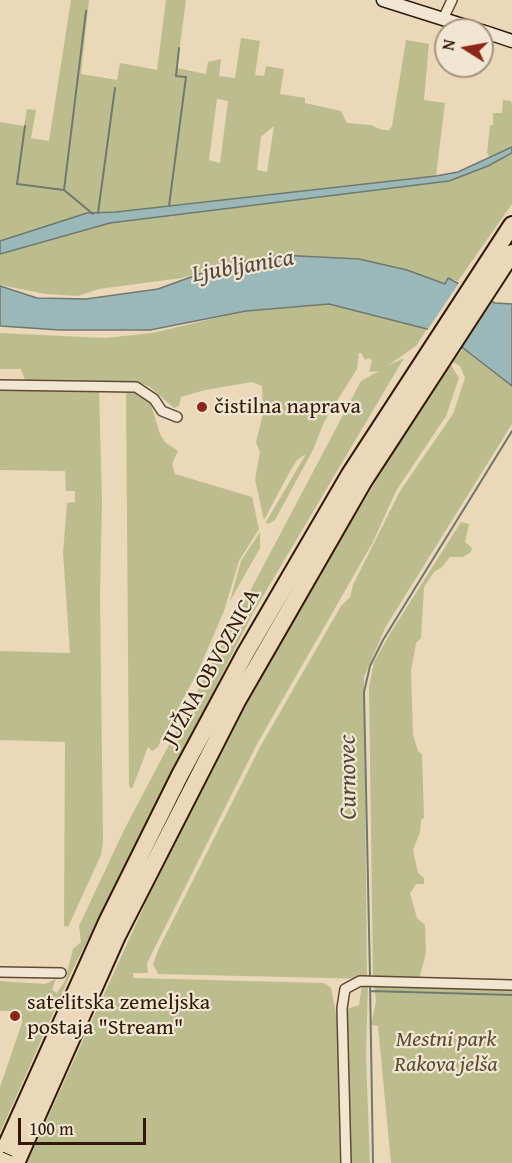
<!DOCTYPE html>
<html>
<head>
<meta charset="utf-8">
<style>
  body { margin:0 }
  #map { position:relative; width:512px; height:1163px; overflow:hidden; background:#ead8b9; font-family:"Gentium Book Plus",serif }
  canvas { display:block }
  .north { position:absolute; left:434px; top:18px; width:60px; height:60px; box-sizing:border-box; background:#f1e6d2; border:2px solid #a59481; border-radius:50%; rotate:281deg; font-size:16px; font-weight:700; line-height:24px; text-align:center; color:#341908 }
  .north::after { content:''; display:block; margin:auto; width:21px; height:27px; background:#8f2418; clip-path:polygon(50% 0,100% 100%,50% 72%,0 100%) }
  .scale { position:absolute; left:18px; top:1118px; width:128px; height:27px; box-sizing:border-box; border:3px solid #341908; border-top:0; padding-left:8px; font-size:18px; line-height:21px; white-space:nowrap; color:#341908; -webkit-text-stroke:4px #f1e6d2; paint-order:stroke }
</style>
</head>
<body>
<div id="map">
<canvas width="512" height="1163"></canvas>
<div class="north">N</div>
<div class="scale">100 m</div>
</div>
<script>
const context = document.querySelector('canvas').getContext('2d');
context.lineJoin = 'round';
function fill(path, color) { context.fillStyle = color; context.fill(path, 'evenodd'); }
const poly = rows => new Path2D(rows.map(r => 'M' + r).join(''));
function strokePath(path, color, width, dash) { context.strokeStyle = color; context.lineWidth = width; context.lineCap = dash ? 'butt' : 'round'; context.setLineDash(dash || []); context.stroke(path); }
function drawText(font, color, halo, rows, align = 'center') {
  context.font = font + ' "Gentium Book Plus",serif'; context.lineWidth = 4.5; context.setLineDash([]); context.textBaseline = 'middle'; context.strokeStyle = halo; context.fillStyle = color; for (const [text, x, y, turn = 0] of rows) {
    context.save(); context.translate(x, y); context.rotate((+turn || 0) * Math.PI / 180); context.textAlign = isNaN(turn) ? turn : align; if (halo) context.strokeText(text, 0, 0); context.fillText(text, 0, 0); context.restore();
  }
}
fill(poly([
  [71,0,89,0,81,74,117,80,120,63,157,70,166,0,186,0,177,68,206,74,208,62,221,59,219,76,235,78,241,38,260,41,255,75,264,76,266,66,284,69,280,94,305,98,305,103,341,111,347,123,371,125,382,130,389,130,392,126,406,40,429,44,424,100,445,103,436,176,116,212,87,213,0,241,0,122,24,126,27,109,36,110,31,138,49,141],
  [217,99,228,101,220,163,209,160],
  [274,126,267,172,257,170,261,137],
  [503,100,511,101,512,105,512,147,490,158,487,153,490,125,493,125,493,113,502,113],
  [512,153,512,204,458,281,448,278,445,284,407,270,359,259,279,255,221,266,182,278,99,289,78,296,46,294,0,285,0,254,79,230,110,223,226,207,449,181,488,166],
  [315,303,343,306,427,329,416,346,387,366,404,358,253,613,71,973,0,1133,0,1087,22,1023,21,1011,0,1011,0,981,45,984,56,979,52,990,57,993,65,981,73,949,81,942,79,926,125,828,361,381,379,371,369,372,372,361,369,358,365,360,361,353,359,353,357,369,324,422,313,450,275,520,268,524,266,522,306,454,297,460,289,473,264,520,255,480,260,452,256,442,263,414,262,386,252,382,205,390,181,397,179,406,174,408,150,387,136,381,25,380,21,369,0,369,0,333,105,338,152,333,246,311],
  [463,348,512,386,512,424,385,628,364,677,367,979,158,974,153,964,159,948,260,747,341,606,350,597,353,585,400,491,453,414,465,378,460,366,453,362],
  [451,365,459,378,446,416,396,491,373,542,257,744,147,963,148,973,133,973,133,978,324,983,331,988,337,1018,340,1163,27,1163,157,878,240,716,329,558,423,405],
  [0,389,99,389,102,501,100,594,103,842,101,855,68,927,64,926,65,742,0,740,0,651,70,653,63,553,67,503,75,502,75,491,66,491,65,471,0,470],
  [126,390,141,391,149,398,160,434,165,442,178,451,172,464,175,474,252,497,259,529,239,561,224,611,199,669,158,747,152,751,148,747,132,789,129,786],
  [461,522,469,524,465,542,472,548,471,552,463,557,450,557,442,567,434,572,424,587,421,638,416,643,411,671,413,735,418,751,422,754,424,818,421,820,420,832,413,850,418,873,424,878,424,884,416,884,410,893,417,918,425,925,426,953,419,979,373,979,369,687,374,662,391,632],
  [260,532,260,548,230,601,241,561],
  [362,984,368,985,366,1056,370,1163,350,1163,347,1009,359,1005],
  [374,986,512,987,512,1163,391,1163,378,1026,371,1025,376,1001]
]), '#bbbe8c');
const water = poly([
  [512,147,512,153,488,166,449,181,110,223,0,254,0,241,87,213,116,212,436,176,458,172,512,147],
  [279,255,359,259,407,270,445,284,448,278,495,303,512,304,512,386,463,348,427,329,329,304,246,311,150,330,60,330,0,326,0,286,37,298,86,299,158,289,221,266,279,255]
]);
fill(water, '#9ab8b7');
strokePath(water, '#717871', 1.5);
fill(poly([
  [461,280,494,299,460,350,426,332]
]), '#ead8b9');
strokePath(poly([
  [25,126,17,184,64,190,93,214],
  [64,190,86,11],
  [169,206,186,77,176,76,179,48],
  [98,213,115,88],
  [370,977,364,692,370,666,383,640,512,431],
  [370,983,373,1163],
  [371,991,512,995]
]), '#717871', 2);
const street = poly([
  [443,19,452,0],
  [0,385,136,387,154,399,162,411,177,417],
  [0,972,61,973],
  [346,1163,342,1008,345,989,360,981,512,985]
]);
const secondary = poly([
  [383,0,478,30],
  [482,31,512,41]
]);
const highway = poly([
  [0,1160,107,922,180,775,245,654,350,474,512,225],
  [16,1163,117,936,237,701,363,482,512,253]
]);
strokePath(street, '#624934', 12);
strokePath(secondary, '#341908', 15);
strokePath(highway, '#341908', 20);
strokePath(street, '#f1e6d2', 9);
strokePath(secondary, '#f1e6d2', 12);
strokePath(highway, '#ead8b9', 16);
const primaryBridge = poly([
  [0,1159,9,1163]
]);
strokePath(primaryBridge, '#341908', 16, []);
strokePath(primaryBridge, '#ead8b9', 14);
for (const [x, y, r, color] of [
  [202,407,6,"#8f2418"],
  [15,1016,6,"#8f2418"]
]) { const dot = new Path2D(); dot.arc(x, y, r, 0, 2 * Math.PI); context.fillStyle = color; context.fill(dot); strokePath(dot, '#f1e6d2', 2); }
drawText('22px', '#341908', '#f1e6d2', [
  ["čistilna naprava",214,407],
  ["satelitska zemeljska",27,1003],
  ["postaja \"Stream\"",27,1028]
], 'left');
drawText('22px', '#341908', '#f1e6d2', [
  ["JUŽNA OBVOZNICA",212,668,-61]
]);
drawText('italic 22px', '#5c4b30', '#f1e6d2', [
  ["Mestni park",446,1040],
  ["Rakova jelša",446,1065]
]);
drawText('italic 24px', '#53493d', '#f1e6d2', [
  ["Ljubljanica",243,267,-10],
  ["Curnovec",349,777,-91]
]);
</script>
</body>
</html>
